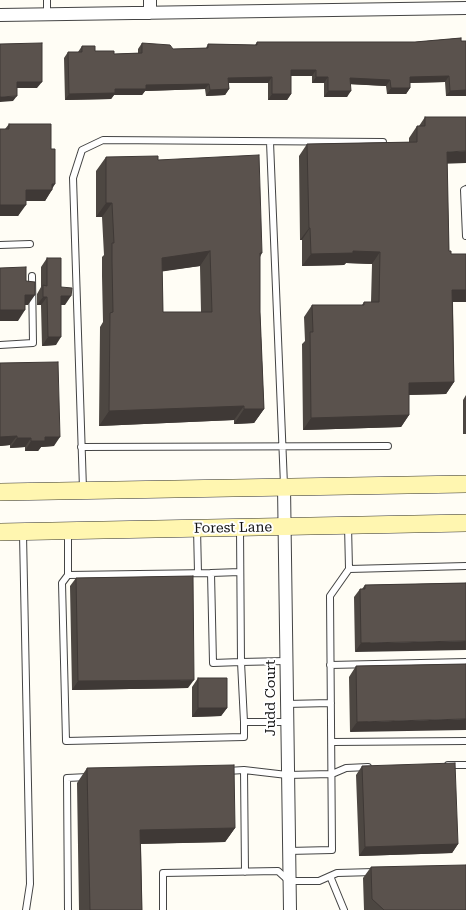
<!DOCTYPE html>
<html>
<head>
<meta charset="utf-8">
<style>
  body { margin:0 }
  canvas { display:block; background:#fffdf5 }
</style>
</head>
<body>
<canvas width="466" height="910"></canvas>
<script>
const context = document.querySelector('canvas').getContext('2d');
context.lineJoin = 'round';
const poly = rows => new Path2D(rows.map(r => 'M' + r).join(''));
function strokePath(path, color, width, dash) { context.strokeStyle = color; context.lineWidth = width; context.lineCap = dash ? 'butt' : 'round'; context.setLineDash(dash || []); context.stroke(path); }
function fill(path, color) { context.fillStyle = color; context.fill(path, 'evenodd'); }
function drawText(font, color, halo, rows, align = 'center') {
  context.font = font + ' "Roboto Serif",serif'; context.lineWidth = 4; context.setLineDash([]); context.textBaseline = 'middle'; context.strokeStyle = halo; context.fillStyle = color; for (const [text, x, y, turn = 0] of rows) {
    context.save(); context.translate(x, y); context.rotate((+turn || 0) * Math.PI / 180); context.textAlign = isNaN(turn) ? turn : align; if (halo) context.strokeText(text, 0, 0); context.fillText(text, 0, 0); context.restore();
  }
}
const lane = poly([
  [47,0,47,15],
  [270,142,284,485],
  [466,189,464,190,466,236],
  [0,245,30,244],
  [0,345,33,343,32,276],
  [81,447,388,446],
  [83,489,73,178,82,150,103,140,383,142],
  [348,525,349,569,466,566],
  [197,528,198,573],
  [240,529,241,662,286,661],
  [68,532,68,575,211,573,213,663,241,662,244,722],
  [23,534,30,884,26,910],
  [211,573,240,572],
  [68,575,62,583,66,741,244,737,244,722,287,722],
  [330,665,466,662],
  [286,704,331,703],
  [332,742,466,741],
  [448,765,466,765],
  [244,770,245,872],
  [227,771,244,770,287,775,332,774,346,768,368,767],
  [288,851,332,850,330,596,349,569],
  [330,876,344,910],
  [68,910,67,778,88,777],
  [163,910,163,873,278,871,289,881,319,881,337,873,374,872]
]);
const street = poly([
  [150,0,150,13],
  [0,15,466,8],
  [284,487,290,910]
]);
const secondary = poly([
  [0,492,466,484],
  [0,532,466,523]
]);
strokePath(lane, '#444', 8);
strokePath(street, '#444', 14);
strokePath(secondary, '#333', 18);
strokePath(lane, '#fff', 6);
strokePath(street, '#fff', 12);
strokePath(secondary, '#fff6b0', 17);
fill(poly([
  [461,38,466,96,446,96,445,82,410,83,410,88,406,94,387,94,386,86,351,84,347,97,324,97,324,83,312,83,312,76,291,76,291,94,287,100,268,100,268,83,229,83,229,89,225,95,206,96,205,89,145,91,142,95,114,95,111,99,65,100,64,58,68,52,78,52,82,46,95,51,114,54,138,53,138,49,142,43,173,49,206,48,208,44,255,45,257,42,415,42],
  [425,117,447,163,449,251,451,254,466,254,466,302,453,302,454,382,446,394,409,395,409,415,401,427,303,430,302,344,305,341,304,317,312,305,362,305,364,302,371,302,372,264,346,263,344,265,302,266,302,240,300,240,299,156,307,144,409,142,409,138,417,126,419,126],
  [9,124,52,189,52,190,45,201,26,201,18,216,5,129],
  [106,157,158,160,262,253,260,257,260,312,264,409,254,423,234,424,234,420,99,426,100,327,103,322,102,276,102,257,104,255,102,217,96,217,96,171],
  [200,266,201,312,163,312,162,271],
  [47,258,61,287,65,305,61,305,56,345,42,346,41,305,37,305,37,294,41,287,41,267],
  [0,363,54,446,41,447,38,451,25,451,25,447,10,448,10,445,0,446],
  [466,395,466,434,463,434,463,400],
  [76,578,188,688,72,690,70,586],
  [466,583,355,652,354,597,360,589,362,589,365,585],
  [466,664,350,732,349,677,356,666],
  [198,678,227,708,221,716,192,717,192,687],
  [362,766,458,844,452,853,359,856,356,775],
  [87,768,235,828,225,842,141,844,142,910,79,910,77,783],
  [371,867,466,910,364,910,363,878]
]), '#4d4742');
fill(poly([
  [291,70,316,70,312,76,287,76],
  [449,76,445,82,406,83,410,77],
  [272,77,268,83,224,83,228,78],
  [316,77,328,77,324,83,312,83],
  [350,78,390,80,386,86,346,84],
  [17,82,42,82,37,88,13,88],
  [209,84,205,89,145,91,142,95,114,95,111,99,65,100,69,94,146,85],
  [391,88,410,88,406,94,387,94],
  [229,89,225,95,206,96,210,90],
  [466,90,466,96,446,96,450,91],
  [328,91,351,91,347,97,324,97],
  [272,94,291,94,287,100,268,100],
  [17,96,13,101,0,102,0,97],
  [466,151,466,163,438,164,447,152],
  [52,184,55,184,45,201,18,201,26,190],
  [106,203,112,203,102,217,96,217],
  [0,205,26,205,18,216,0,216],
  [309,228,310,228,302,240,300,240],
  [210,251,200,266,152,273,162,258],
  [353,251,380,252,372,264,346,263,344,265,302,266,311,254],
  [452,290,466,290,466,302,444,302],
  [25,295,35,295,28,305,18,305],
  [61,296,71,296,65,305,55,305],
  [43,297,47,297,41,305,37,305],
  [0,310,25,310,18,321,0,321],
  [48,337,61,337,56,345,42,346],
  [454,382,446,394,401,395,409,383],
  [244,406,234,420,99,426,109,411],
  [244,409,264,409,254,423,234,424],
  [409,415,401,427,303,430,311,418],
  [17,436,10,445,0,446,0,437],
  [45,437,60,437,54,446,41,447,38,451,25,451,31,441],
  [17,438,31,438,25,447,10,448],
  [466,641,466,650,355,652,361,643],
  [194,680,188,688,72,690,78,681],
  [198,708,227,708,221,716,192,717],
  [466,719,466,730,350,732,357,722],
  [235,828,225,842,130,844,140,830],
  [458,844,452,853,359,856,365,847]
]), '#3f3936');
const building = poly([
  [461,38,461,41,466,41,466,90,450,91,449,76,410,77,410,88,391,88,390,80,350,78,351,91,328,91,328,77,316,77,316,70,291,70,291,94,272,94,272,77,228,78,229,89,210,90,209,84,146,85,146,89,115,89,115,93,69,94,68,52,82,52,82,46,95,46,95,51,114,51,114,54,142,53,142,43,170,45,173,49,208,48,208,44,257,45,257,42,415,42,461,38],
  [42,43,42,82,17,82,17,96,0,97,0,44,42,43],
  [425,117,466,117,466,151,447,152,449,251,451,251,451,254,466,254,466,290,452,290,454,382,409,383,409,415,311,418,310,332,313,332,312,305,364,305,364,302,379,302,380,252,353,251,353,253,311,254,310,228,309,228,307,144,417,142,417,126,425,126,425,117],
  [9,124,51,124,51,149,55,149,55,184,52,184,52,190,26,190,26,205,0,205,0,129,9,129,9,124],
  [259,155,262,253,260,253,260,312,264,409,244,409,244,406,109,411,110,313,113,312,112,262,112,243,114,243,112,203,106,203,106,157,158,156,158,160,259,155],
  [210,251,212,312,163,312,162,258,210,251],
  [47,258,61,258,61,287,72,288,71,296,61,296,61,337,48,337,47,297,43,297,43,285,47,286,47,258],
  [26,267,26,281,35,282,35,295,25,295,25,310,0,310,0,268,26,267],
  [58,362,60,437,45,437,45,441,31,441,31,438,17,438,17,436,0,437,0,363,58,362],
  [193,576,194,680,78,681,76,578,193,576],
  [466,583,466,641,361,643,360,589,365,589,365,585,466,583],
  [466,664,466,719,357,722,356,666,466,664],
  [198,678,227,678,227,708,198,708,198,678],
  [455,763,458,844,365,847,362,766,455,763],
  [234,765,235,828,140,830,142,910,90,910,87,768,234,765],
  [466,865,466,910,384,910,372,899,371,867,466,865]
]);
fill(building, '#5a524d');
strokePath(building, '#3f3936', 1);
drawText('14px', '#111', '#fff', [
  ["Forest Lane",233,528,-1],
  ["Judd Court",271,698,-90]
]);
</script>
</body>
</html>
